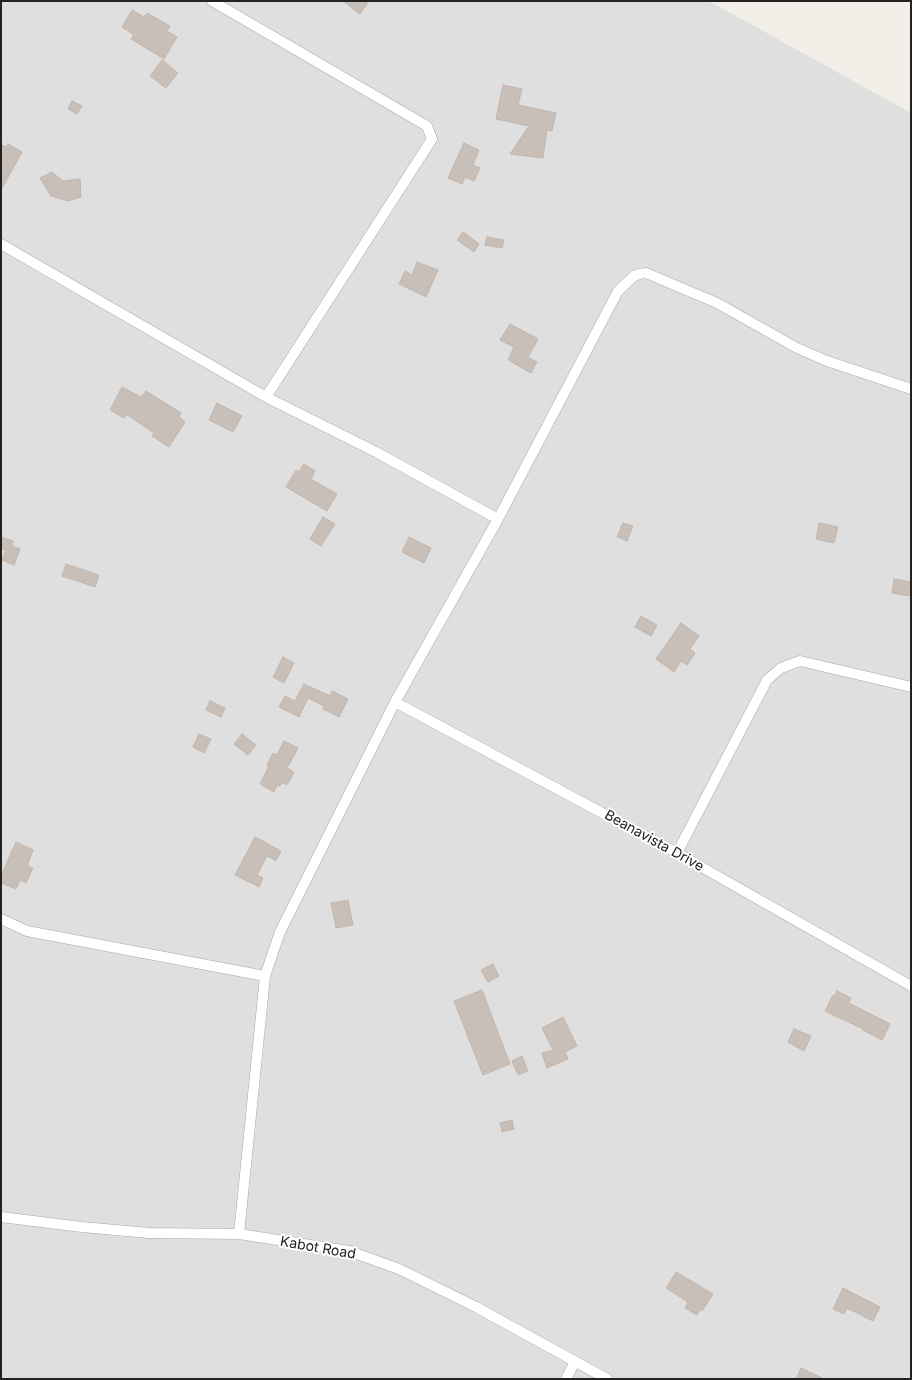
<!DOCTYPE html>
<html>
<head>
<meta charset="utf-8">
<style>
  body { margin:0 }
  #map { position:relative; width:912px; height:1380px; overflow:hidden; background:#f2efe9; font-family:Inter,sans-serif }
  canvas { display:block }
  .frame { position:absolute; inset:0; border:2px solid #222; pointer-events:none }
</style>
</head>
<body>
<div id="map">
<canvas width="912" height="1380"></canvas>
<div class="frame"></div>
</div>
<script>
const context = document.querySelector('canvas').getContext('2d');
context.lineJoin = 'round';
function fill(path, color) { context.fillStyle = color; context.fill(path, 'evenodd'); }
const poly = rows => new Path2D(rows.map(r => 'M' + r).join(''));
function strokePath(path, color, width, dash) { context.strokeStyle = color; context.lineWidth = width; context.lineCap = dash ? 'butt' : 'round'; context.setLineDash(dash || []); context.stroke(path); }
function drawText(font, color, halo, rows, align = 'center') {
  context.font = font + ' Inter,sans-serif'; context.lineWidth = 4; context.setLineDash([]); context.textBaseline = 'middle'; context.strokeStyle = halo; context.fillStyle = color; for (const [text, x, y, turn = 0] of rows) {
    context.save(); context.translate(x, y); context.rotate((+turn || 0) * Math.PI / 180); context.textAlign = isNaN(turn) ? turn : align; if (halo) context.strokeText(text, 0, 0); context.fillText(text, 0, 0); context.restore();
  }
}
fill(poly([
  [1,1,709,1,911,113,911,1379,1,1379]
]), '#e0dfdf');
const building = poly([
  [343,1,369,1,360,14,343,1],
  [132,10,144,17,147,13,170,26,167,31,177,37,164,59,131,39,134,35,122,27,132,10],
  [162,60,178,73,166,88,150,76,162,60],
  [503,85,522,89,518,105,556,113,552,131,547,130,543,158,510,154,529,126,496,119,503,85],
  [72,101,82,106,77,114,68,109,72,101],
  [464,143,479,150,473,165,480,168,474,181,465,177,462,184,448,178,464,143],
  [8,144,22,152,1,190,1,145,6,147,8,144],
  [52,172,63,181,80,179,81,197,68,201,51,196,40,178,52,172],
  [463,232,479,244,474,252,457,240,463,232],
  [487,237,504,240,502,248,485,245,487,237],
  [417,262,438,270,426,297,399,284,405,271,412,275,417,262],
  [510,324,538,339,528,357,537,362,531,373,508,360,514,347,500,340,510,324],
  [122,387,141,397,146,391,181,413,179,417,185,422,169,447,152,436,154,433,126,414,124,418,110,410,122,387],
  [217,403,242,416,233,432,209,420,217,403],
  [304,464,315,471,311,479,337,494,327,511,286,487,296,470,299,472,304,464],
  [323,517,335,524,321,546,310,539,323,517],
  [623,523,633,526,627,541,617,537,623,523],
  [819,523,838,527,834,543,816,539,819,523],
  [1,537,13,541,12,546,20,549,14,565,2,560,6,550,1,549,1,537],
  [409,537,431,548,424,563,402,552,409,537],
  [66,564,99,575,95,587,62,576,66,564],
  [894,579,911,582,911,596,892,593,894,579],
  [641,616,657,625,651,636,635,627,641,616],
  [681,623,699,636,690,649,695,653,687,665,681,661,674,672,656,659,681,623],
  [283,657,294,663,284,683,273,677,283,657],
  [304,684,330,696,332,691,348,699,339,717,323,709,324,706,308,698,299,717,279,707,285,696,295,701,304,684],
  [210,701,225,708,221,717,206,710,210,701],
  [199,734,211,739,204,753,193,747,199,734],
  [242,734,256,745,248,755,234,744,242,734],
  [284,741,298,748,287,768,294,772,287,785,282,782,280,786,277,785,274,792,260,784,269,766,267,765,273,753,277,755,284,741],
  [255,837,281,851,276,861,267,856,257,875,263,878,259,887,235,875,255,837],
  [16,842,33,850,27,866,33,868,26,883,20,880,16,889,1,883,1,876,16,842],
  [348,900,353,925,336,928,331,903,348,900],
  [493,964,499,976,488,982,481,970,493,964],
  [482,990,510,1064,483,1075,454,1001,482,990],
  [837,991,851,998,849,1003,890,1024,882,1040,863,1030,863,1029,825,1011,833,995,835,996,837,991],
  [563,1017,577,1046,565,1052,568,1059,547,1068,542,1053,553,1050,542,1028,563,1017],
  [794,1029,811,1036,804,1051,788,1042,794,1029],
  [522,1056,528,1071,518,1075,512,1061,522,1056],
  [512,1120,514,1129,502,1132,500,1123,512,1120],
  [676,1272,713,1294,702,1311,700,1309,697,1315,685,1308,688,1302,666,1288,676,1272],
  [843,1288,880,1307,873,1321,847,1308,844,1314,833,1309,843,1288],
  [801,1368,824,1379,796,1379,801,1368]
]);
fill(building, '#c7bfb8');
strokePath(building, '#c4b6ab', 1);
const street = poly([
  [212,1,427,126,432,139,266,397],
  [1,244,266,397,376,452,498,519,395,702,280,932,265,976,239,1234],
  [498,519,618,291,634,276,639,274,646,273,717,303,797,348,827,361,911,389],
  [395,702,677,853,911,986],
  [677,853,767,680,781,668,800,661,911,687],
  [1,919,27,931,265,976],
  [1,1217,82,1227,149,1233,239,1234,349,1251,399,1269,476,1307,607,1379],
  [566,1379,575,1362]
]);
strokePath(street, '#a9a9a9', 11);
strokePath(street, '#fff', 10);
drawText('14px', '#222', '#fff', [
  ["Beanavista Drive",654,841,29],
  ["Kabot Road",318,1248,10]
]);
</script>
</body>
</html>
